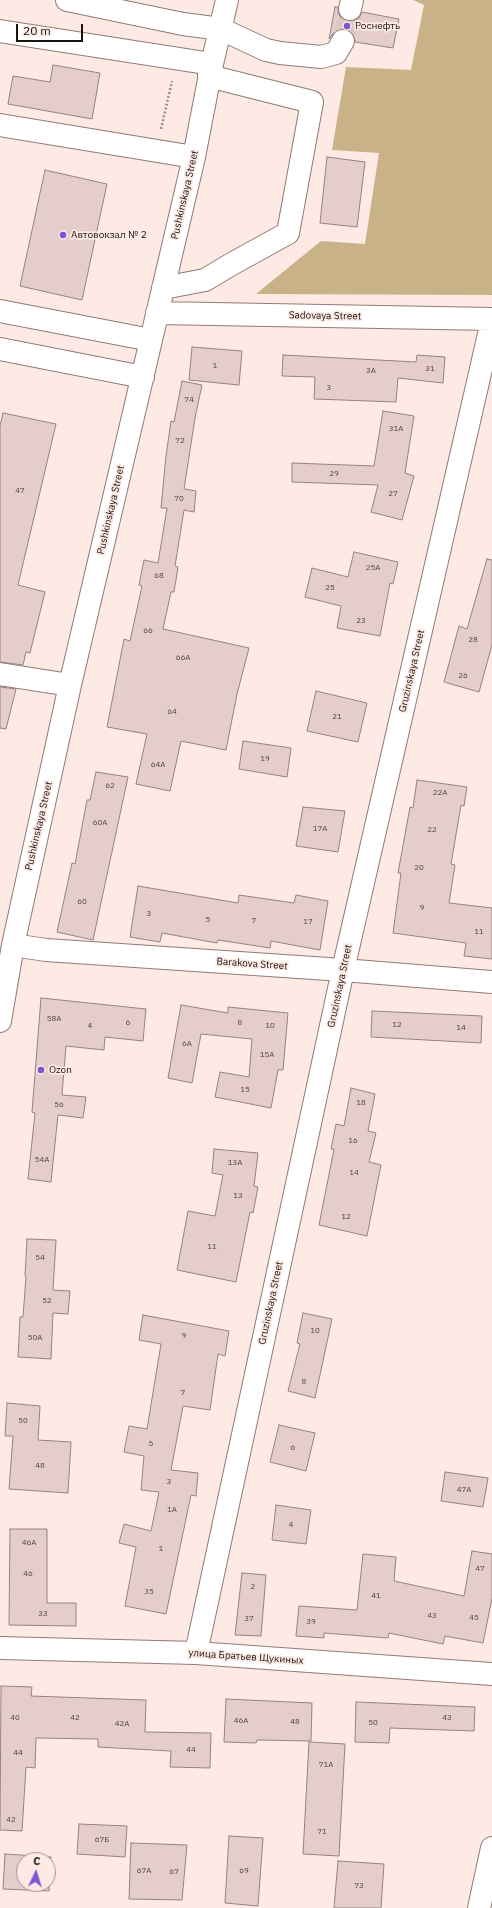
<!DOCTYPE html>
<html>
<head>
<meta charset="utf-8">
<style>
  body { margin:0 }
  #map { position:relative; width:492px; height:1908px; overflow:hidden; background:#fdeae4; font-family:"IBM Plex Sans",sans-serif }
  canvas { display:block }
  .north { position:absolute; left:16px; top:1852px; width:40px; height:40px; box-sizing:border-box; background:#fdeae4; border:1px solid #a3948f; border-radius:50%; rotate:4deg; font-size:11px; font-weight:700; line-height:16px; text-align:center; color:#1b1310 }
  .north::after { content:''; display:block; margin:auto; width:14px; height:18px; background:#7a58d2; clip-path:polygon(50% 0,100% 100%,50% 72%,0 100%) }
  .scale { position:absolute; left:16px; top:24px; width:67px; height:18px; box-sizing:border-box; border:2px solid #1b1310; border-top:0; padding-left:5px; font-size:12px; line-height:14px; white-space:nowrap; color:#1b1310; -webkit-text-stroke:3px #fdeae4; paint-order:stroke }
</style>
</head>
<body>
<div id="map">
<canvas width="492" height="1908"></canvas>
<div class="north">С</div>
<div class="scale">20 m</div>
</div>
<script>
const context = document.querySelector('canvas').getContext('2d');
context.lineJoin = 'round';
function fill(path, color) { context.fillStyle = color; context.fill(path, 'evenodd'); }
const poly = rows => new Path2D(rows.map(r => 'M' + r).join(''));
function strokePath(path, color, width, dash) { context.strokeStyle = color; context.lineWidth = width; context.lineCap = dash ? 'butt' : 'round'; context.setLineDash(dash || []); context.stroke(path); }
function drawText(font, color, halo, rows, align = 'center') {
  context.font = font + ' "IBM Plex Sans",sans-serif'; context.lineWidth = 3.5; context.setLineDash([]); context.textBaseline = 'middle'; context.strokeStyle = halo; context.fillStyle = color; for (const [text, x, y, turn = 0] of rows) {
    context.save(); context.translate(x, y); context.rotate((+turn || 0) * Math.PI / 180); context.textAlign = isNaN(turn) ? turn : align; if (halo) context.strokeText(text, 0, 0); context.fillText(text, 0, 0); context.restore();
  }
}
fill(poly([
  [413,0,492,0,492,295,256,294,321,241,365,244,379,153,332,150,346,67,411,70,424,5]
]), '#c9b288');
const building = poly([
  [335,7,338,7,338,13,341,18,348,21,354,21,359,18,362,12,399,19,393,48,355,42,354,34,350,30,343,29,336,30,329,39,335,7],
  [53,65,100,73,92,119,8,104,13,76,50,82,53,65],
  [327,157,365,162,357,227,320,223,327,157],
  [45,170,107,184,82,300,20,286,45,170],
  [192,347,242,351,239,385,189,380,192,347],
  [283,355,416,362,417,355,445,357,443,383,398,378,396,402,314,399,315,377,282,376,283,355],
  [182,381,202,385,195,418,184,489,196,491,194,512,184,510,175,566,178,567,174,592,171,592,163,629,249,648,237,694,226,750,181,741,170,791,136,784,147,734,107,727,124,639,130,641,142,586,139,585,144,560,158,563,167,508,161,508,166,456,171,421,174,422,182,381],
  [383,411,414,416,405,473,414,476,402,520,371,512,378,485,292,482,292,463,374,466,383,411],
  [3,413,56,424,18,585,45,592,30,653,26,652,23,665,0,662,0,426,3,413],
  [354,552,398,562,393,584,390,583,380,636,337,628,341,606,305,597,312,568,348,577,354,552],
  [487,559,492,560,492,645,479,692,444,682,459,626,467,629,487,559],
  [0,687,16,689,6,729,0,728,0,687],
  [316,691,367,703,358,742,307,731,316,691],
  [243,741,291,748,287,777,239,769,243,741],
  [96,772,128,777,93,940,57,932,72,863,75,864,87,800,90,800,96,772],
  [417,780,467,787,464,806,461,805,451,864,455,865,449,903,492,908,492,959,464,956,466,943,393,933,401,873,398,873,410,807,413,808,417,780],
  [303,807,345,811,338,852,296,846,303,807],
  [138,886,238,903,239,895,294,903,296,895,328,901,320,950,271,941,270,948,218,940,217,943,162,933,160,942,130,937,138,886],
  [41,998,146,1009,143,1041,105,1037,104,1050,66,1046,62,1095,86,1097,83,1118,58,1115,51,1182,28,1179,35,1113,32,1112,41,998],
  [181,1005,228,1013,228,1007,288,1013,283,1070,278,1070,271,1108,215,1097,220,1072,249,1077,252,1039,201,1034,192,1083,168,1078,181,1005],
  [372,1011,482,1016,481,1043,371,1037,372,1011],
  [351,1088,375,1094,368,1131,376,1133,369,1162,381,1165,367,1236,319,1225,334,1149,331,1149,336,1124,344,1126,351,1088],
  [214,1149,258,1153,254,1186,258,1187,253,1213,250,1212,236,1282,177,1270,188,1211,215,1216,223,1175,212,1173,214,1149],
  [27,1239,56,1240,53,1290,70,1291,68,1314,53,1313,51,1359,18,1357,20,1317,23,1317,26,1277,25,1276,27,1239],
  [303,1313,332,1319,315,1398,288,1391,300,1344,297,1343,303,1313],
  [143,1315,229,1331,225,1356,218,1354,210,1410,183,1406,171,1470,198,1473,196,1496,191,1495,166,1614,125,1606,136,1547,119,1543,124,1524,151,1531,159,1492,141,1490,144,1456,124,1452,129,1426,147,1429,161,1344,139,1340,143,1315],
  [7,1403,40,1406,38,1440,71,1442,68,1493,9,1489,13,1436,5,1436,7,1403],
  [279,1425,315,1433,306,1471,270,1462,279,1425],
  [445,1472,488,1478,483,1507,441,1501,445,1472],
  [276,1505,311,1510,306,1544,272,1540,276,1505],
  [10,1529,47,1529,47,1603,76,1603,76,1626,9,1625,10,1529],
  [472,1551,492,1554,492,1598,483,1643,445,1636,443,1644,389,1633,388,1638,324,1633,324,1638,296,1636,299,1606,357,1610,363,1554,396,1557,394,1581,464,1596,472,1551],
  [242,1573,266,1575,261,1636,235,1635,242,1573],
  [1,1686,32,1687,31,1696,146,1700,145,1732,211,1733,210,1768,170,1767,171,1751,98,1747,98,1739,36,1738,35,1768,26,1767,22,1831,0,1830,1,1686],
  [226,1699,312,1703,311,1741,257,1740,256,1743,224,1742,226,1699],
  [356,1702,475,1707,474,1731,390,1728,389,1743,355,1742,356,1702],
  [309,1742,345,1744,339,1856,303,1854,309,1742],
  [79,1824,127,1826,125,1857,77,1854,79,1824],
  [229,1836,263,1838,258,1906,225,1903,229,1836],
  [131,1843,187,1845,182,1900,129,1899,131,1843],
  [5,1854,51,1857,49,1891,3,1889,5,1854],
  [24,1860,48,1860,48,1884,24,1884,24,1860],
  [338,1861,384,1864,381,1908,334,1908,338,1861]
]);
fill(building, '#e6cdcd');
strokePath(building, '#978180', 1);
strokePath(poly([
  [343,41,350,9]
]), '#dbcac4', 22, [22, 11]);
const minor = poly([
  [67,0,183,24,221,29,266,50,280,53,321,57,336,53,343,41],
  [350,9,352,0],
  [0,31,212,64],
  [0,125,194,157],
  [163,288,205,280,230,265,288,233,312,102,209,76],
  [0,311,151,340],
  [157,313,492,319],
  [0,349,143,377],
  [0,674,70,685],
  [13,945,46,950,343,970,492,982],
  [0,1021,13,945,70,685,194,157,212,64,227,0],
  [0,1648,196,1653,492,1674],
  [196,1653,343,970,492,321],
  [479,1908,492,1848]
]);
strokePath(minor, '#907b74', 24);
strokePath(poly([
  [161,129,172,81]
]), '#9a8c87', 2.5, [2, 2]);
strokePath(minor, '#fff', 22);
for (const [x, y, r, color] of [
  [347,26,4,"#7a58d2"],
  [63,235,4,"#7a58d2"],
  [41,1070,4,"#7a58d2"]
]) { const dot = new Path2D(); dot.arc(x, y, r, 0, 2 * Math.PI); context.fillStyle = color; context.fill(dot); strokePath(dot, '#fdeae4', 1.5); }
drawText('8px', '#4e423f', null, [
  ["1",215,366],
  ["31",430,369],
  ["3А",371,371],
  ["3",329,388],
  ["74",189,400],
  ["31А",396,429],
  ["72",180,441],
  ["29",334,474],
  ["47",20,491],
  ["27",393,494],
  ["70",179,499],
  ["25А",373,568],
  ["68",159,576],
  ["25",330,588],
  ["23",361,621],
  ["66",148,631],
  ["28",473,640],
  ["66А",183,658],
  ["26",463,676],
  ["64",172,712],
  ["21",337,717],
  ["19",265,759],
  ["64А",158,765],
  ["62",110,786],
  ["22А",440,793],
  ["60А",100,823],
  ["17А",320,829],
  ["22",432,830],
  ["20",419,868],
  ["60",82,902],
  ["9",422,908],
  ["3",149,914],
  ["5",208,920],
  ["7",254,921],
  ["17",308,922],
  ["11",479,932],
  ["58А",54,1019],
  ["6",128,1023],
  ["8",240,1023],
  ["12",397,1025],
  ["4",90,1026],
  ["10",270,1026],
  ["14",461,1028],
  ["6А",187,1044],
  ["15А",267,1055],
  ["15",245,1090],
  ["18",361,1103],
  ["56",59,1105],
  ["16",353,1141],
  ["54А",42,1160],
  ["13А",235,1163],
  ["14",354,1173],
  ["13",238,1196],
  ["12",346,1217],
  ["11",212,1247],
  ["54",40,1258],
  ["52",47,1301],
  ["10",315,1331],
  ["9",184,1336],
  ["50А",35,1338],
  ["8",304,1382],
  ["7",183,1393],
  ["50",23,1421],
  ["5",151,1444],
  ["6",293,1448],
  ["48",40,1466],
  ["3",169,1482],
  ["47А",464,1490],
  ["1А",172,1510],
  ["4",291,1525],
  ["46А",29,1543],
  ["1",161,1549],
  ["47",480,1569],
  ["46",28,1574],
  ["2",253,1587],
  ["35",149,1592],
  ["41",376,1596],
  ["33",43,1614],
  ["43",432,1616],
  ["45",474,1618],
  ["37",249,1619],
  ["39",311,1622],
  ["40",15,1718],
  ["42",75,1718],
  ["43",447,1718],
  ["46А",241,1721],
  ["48",295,1722],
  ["50",373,1723],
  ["42А",122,1724],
  ["44",191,1750],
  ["44",18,1753],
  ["71А",326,1765],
  ["42",11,1820],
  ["71",322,1832],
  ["67Б",102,1840],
  ["67А",144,1871],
  ["69",244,1871],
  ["67",174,1872],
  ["73",359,1886]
]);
drawText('10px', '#1b1310', '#fdeae4', [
  ["Роснефть",355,26],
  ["Автовокзал № 2",71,235],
  ["Ozon",49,1070]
], 'left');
drawText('10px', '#1b1310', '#fdeae4', [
  ["Pushkinskaya Street",185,195,-77],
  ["Sadovaya Street",325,316,1],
  ["Pushkinskaya Street",111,510,-77],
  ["Gruzinskaya Street",412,671,-77],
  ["Pushkinskaya Street",39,826,-77],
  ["Barakova Street",252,964,4],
  ["Gruzinskaya Street",340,986,-78],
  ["Gruzinskaya Street",271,1303,-78],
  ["улица Братьев Щукиных",246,1657,4]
]);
</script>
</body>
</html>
